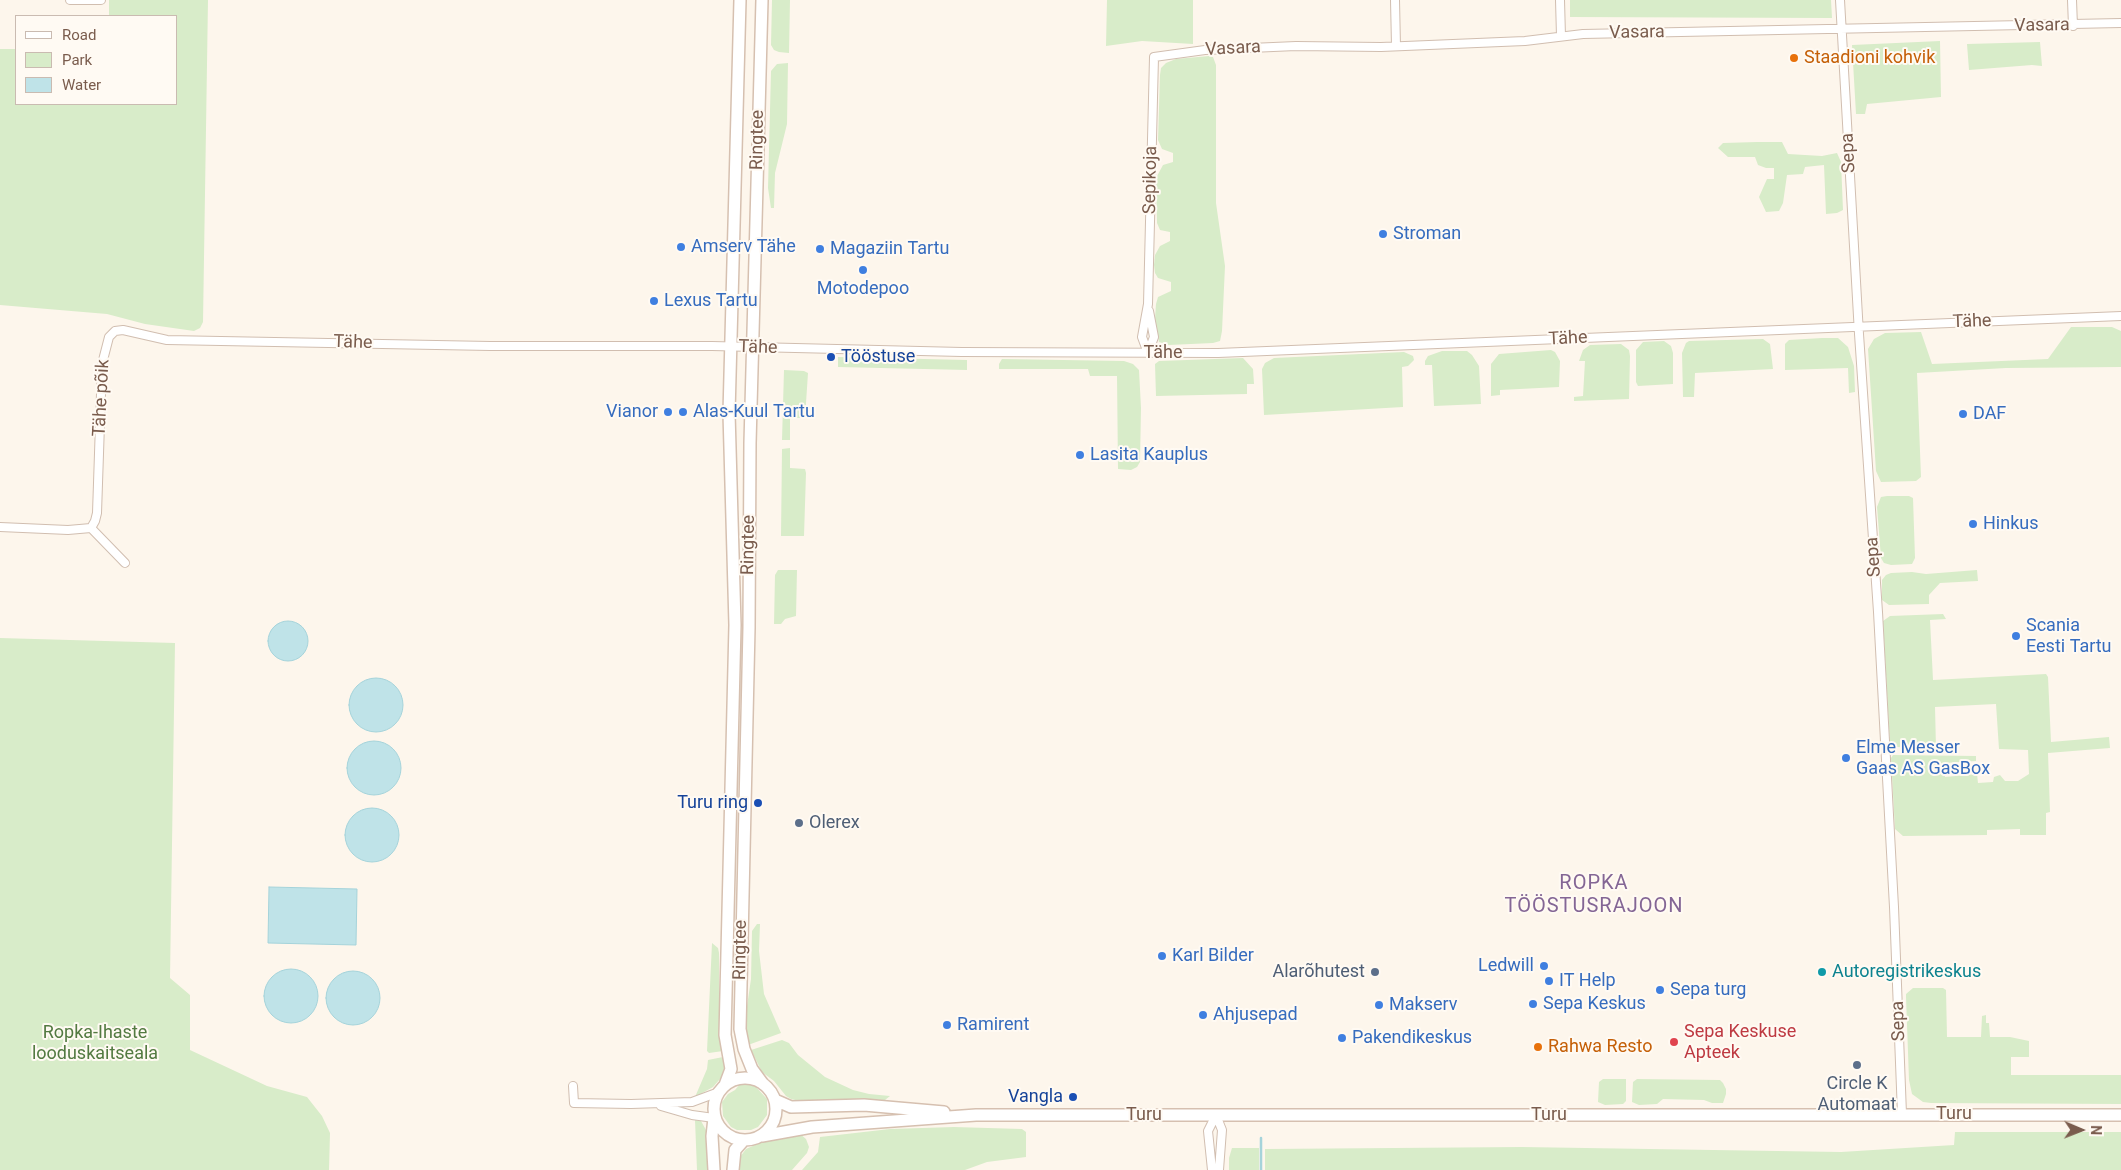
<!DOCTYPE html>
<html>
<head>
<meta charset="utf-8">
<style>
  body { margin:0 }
  #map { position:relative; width:2121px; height:1170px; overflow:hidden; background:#fdf6ec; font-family:Roboto,sans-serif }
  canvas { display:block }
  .legend { position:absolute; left:15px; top:15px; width:162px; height:90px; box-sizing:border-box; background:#fffaf3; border:1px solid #cabbb1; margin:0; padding:6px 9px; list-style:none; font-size:15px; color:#7a5c4d }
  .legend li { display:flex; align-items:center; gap:10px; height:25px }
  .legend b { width:25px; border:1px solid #cabbb1 }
  .north { position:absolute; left:2056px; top:1105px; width:50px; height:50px; -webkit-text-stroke:4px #fffaf3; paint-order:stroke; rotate:91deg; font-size:14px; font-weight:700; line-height:20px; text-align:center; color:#7a5c4d }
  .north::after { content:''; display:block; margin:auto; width:18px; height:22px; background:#7a5c4d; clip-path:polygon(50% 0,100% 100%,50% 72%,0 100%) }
</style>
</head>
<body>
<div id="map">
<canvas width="2121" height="1170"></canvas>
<ul class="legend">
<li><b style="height:6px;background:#fff"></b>Road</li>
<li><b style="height:14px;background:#d8ecc9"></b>Park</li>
<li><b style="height:14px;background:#bfe3e8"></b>Water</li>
</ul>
<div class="north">N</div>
</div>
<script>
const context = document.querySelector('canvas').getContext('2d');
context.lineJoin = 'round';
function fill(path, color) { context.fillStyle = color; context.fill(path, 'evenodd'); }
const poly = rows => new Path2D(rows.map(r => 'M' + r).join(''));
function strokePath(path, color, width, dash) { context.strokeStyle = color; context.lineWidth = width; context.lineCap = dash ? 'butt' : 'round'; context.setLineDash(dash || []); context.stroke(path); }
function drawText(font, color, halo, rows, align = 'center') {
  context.font = font + ' Roboto,sans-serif'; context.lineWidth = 4; context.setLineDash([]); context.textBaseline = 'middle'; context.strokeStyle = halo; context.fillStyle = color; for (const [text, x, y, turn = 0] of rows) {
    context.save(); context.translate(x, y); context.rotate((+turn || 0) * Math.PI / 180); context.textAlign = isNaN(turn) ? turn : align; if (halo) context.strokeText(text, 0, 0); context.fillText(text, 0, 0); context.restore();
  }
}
fill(poly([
  [109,0,208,0,203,322,200,328,194,331,145,324,107,314,0,305,0,49,16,49,16,104,176,104,176,16,109,16],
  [772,0,790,0,789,53,779,52,774,50,771,45],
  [1107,0,1193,0,1193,44,1142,41,1106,46],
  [1570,0,1831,0,1832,18,1570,17],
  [1940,41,1941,97,1867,104,1865,114,1856,114,1852,45],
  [2040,42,2042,66,2032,65,1969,70,1967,44],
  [1209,56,1213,57,1216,65,1216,203,1225,266,1222,331,1220,341,1213,343,1169,345,1159,342,1155,319,1156,304,1158,297,1171,291,1171,282,1158,278,1155,273,1154,265,1155,255,1160,246,1170,241,1170,232,1160,230,1157,223,1156,178,1163,165,1173,162,1173,153,1162,149,1158,140,1160,75,1161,68,1166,63,1176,59],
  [788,63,787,124,775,173,774,208,771,208,768,188,771,71,777,64],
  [1757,142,1782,142,1788,154,1822,156,1837,153,1841,162,1843,210,1837,213,1826,214,1824,165,1805,167,1803,174,1787,175,1783,203,1779,211,1766,212,1759,197,1767,179,1774,179,1774,168,1766,168,1758,165,1755,157,1728,157,1718,148,1723,143],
  [2071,327,2112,327,2121,331,2121,367,2006,368,1917,373,1921,477,1916,481,1881,482,1876,471,1868,349,1874,339,1885,333,1921,332,1932,364,2048,359],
  [1822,338,1838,338,1848,347,1854,366,1855,392,1849,393,1848,368,1785,370,1785,344,1789,340],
  [1763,339,1770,344,1773,369,1695,373,1694,397,1683,397,1682,353,1686,343,1689,341],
  [1664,341,1671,346,1673,353,1673,384,1638,386,1636,382,1636,350,1643,342],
  [1621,344,1629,350,1630,356,1629,399,1574,401,1574,397,1583,396,1585,361,1579,361,1583,350,1590,345],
  [1551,350,1555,352,1560,361,1559,387,1500,390,1500,395,1491,396,1491,364,1499,354],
  [1442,351,1467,351,1472,355,1479,366,1481,404,1434,406,1432,365,1425,365,1425,361,1428,356],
  [1404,352,1413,356,1414,360,1408,366,1402,367,1403,407,1264,415,1262,369,1265,363,1274,358],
  [838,357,967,360,967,370,838,367],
  [1243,358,1253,369,1254,384,1247,384,1247,394,1156,396,1155,364,1159,361],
  [1002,359,1124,361,1133,364,1139,370,1141,408,1140,462,1137,467,1131,470,1118,469,1117,376,1090,376,1088,369,999,369,999,364],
  [784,370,804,371,808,373,805,418,790,418,790,440,782,440],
  [790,448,790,468,805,469,806,473,804,536,781,536,782,449],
  [1887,496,1909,496,1913,498,1915,558,1912,564,1891,565,1884,563,1881,558,1877,507,1881,497],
  [778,570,797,570,796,616,785,619,781,624,774,624,775,575],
  [1977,570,1978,581,1940,583,1929,595,1929,604,1889,605,1882,600,1882,580,1886,575,1891,573,1912,572,1926,574],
  [1943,614,1946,619,1930,620,1933,680,2046,674,2048,677,2051,742,2109,737,2110,748,2048,753,2050,812,2046,813,2046,835,2020,835,2020,829,1987,830,1987,835,1903,836,1895,829,1891,758,1893,755,1976,756,1976,761,1944,763,1945,777,1977,774,1978,783,1993,782,1994,777,2000,775,2005,781,2018,781,2029,774,2028,750,1999,749,1996,704,1935,707,1936,748,1896,747,1890,745,1883,621,1890,616],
  [0,638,175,643,170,978,190,995,190,1050,267,1086,307,1097,322,1116,330,1133,329,1170,0,1170],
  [757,924,760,924,759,951,764,994,781,1033,748,1045,746,1029,746,1013,751,979,752,931],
  [712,943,718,948,719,953,719,1029,723,1051,709,1053,707,1051],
  [1913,988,1943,988,1946,990,1947,1037,1981,1037,1982,1016,1986,1015,1986,1023,1989,1023,1990,1037,2010,1037,2029,1041,2029,1057,2011,1057,2011,1075,2121,1075,2121,1104,1931,1103,1923,1102,1912,1094,1909,1080,1906,997,1906,994],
  [782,1040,789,1043,798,1055,825,1077,853,1090,869,1094,890,1096,885,1100,853,1099,804,1102,791,1099,786,1096,774,1081,762,1072,751,1050],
  [723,1057,725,1071,720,1079,713,1087,695,1097,707,1069,708,1060],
  [1603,1079,1626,1079,1626,1101,1623,1104,1605,1105,1598,1102,1599,1082],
  [1637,1079,1720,1080,1723,1083,1726,1089,1726,1094,1723,1103,1712,1103,1704,1100,1663,1099,1657,1104,1639,1105,1632,1102,1633,1082],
  [741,1083,749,1084,756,1087,767,1099,767,1115,758,1127,751,1130,737,1130,731,1127,723,1116,722,1102,728,1094,735,1090],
  [695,1120,701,1121,706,1130,710,1170,697,1170],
  [954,1127,1022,1129,1026,1132,1026,1157,987,1162,965,1170,802,1170,818,1152,820,1137,890,1129],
  [1955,1132,2121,1132,2121,1170,1265,1170,1265,1149,1522,1147,1841,1152,1954,1145],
  [799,1133,806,1139,809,1147,807,1153,792,1170,739,1170,740,1157,746,1149,762,1142],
  [1232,1148,1259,1148,1259,1170,1229,1170,1229,1158]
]), '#d8ecc9');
const water = poly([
  '268 641a20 20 0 1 1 40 0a20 20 0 1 1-40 0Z',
  '349 705a27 27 0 1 1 54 0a27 27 0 1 1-54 0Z',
  '347 768a27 27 0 1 1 54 0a27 27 0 1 1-54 0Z',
  '345 835a27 27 0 1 1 54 0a27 27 0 1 1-54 0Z',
  [269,887,357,889,356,945,268,943,269,887],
  '264 996a27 27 0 1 1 54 0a27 27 0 1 1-54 0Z',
  '326 998a27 27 0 1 1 54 0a27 27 0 1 1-54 0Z'
]);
fill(water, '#bfe3e8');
strokePath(water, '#a5d3da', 1);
strokePath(poly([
  [1261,1138,1261,1170]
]), '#a5d3da', 2.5);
const street = poly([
  [70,0,101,0],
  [1395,0,1396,46],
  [1560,0,1561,36],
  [1840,0,1859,334,1878,612,1894,907,1902,1114],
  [2072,0,2073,26],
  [1148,353,1142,337,1148,304,1154,57,1205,50,1296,46,1381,47,1525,41,1583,34,2121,23],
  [1148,353,1154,337,1149,311],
  [0,527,68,530,91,528,95,521,97,513,102,364,109,337,115,331,123,330,167,340,490,346,712,346,962,352,1218,353,2121,316],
  [91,528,125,563],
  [573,1086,574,1103,631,1104,692,1102,719,1092],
  [661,1106,692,1115,714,1118],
  [1216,1115,1222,1130,1219,1170],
  [1212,1170,1208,1131,1216,1115]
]);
const secondary = poly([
  [762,0,750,443,749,628,740,1029,744,1049,752,1069,763,1084],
  '714 1109a31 31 0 1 1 62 0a31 31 0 1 1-62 0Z',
  [725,1085,731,1069,725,1035,735,625,729,413,740,0],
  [775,1100,791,1107,864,1105,944,1112],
  [762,1136,812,1127,976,1115,2121,1115],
  [714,1170,712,1136,714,1118],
  [733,1170,735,1150,743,1141]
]);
strokePath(street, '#d1beb0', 10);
strokePath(secondary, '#d6c0b0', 14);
strokePath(street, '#fff', 8);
strokePath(secondary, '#fff', 11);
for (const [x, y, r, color] of [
  [1794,58,5,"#e8710a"],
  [1383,234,5,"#3f7fe0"],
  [681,247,5,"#3f7fe0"],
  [820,249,5,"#3f7fe0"],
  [863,270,5,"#3f7fe0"],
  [654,301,5,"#3f7fe0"],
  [831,357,5,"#1a4fb4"],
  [668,412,5,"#3f7fe0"],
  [683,412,5,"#3f7fe0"],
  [1963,414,5,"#3f7fe0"],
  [1080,455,5,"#3f7fe0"],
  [1973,524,5,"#3f7fe0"],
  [2016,636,5,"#3f7fe0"],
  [1846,758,5,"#3f7fe0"],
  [758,803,5,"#1a4fb4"],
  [799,823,5,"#5c6f8a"],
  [1162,956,5,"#3f7fe0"],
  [1544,966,5,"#3f7fe0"],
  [1375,972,5,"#5c6f8a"],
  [1822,972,5,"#0f9aa8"],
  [1549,981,5,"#3f7fe0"],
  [1660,990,5,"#3f7fe0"],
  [1533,1004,5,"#3f7fe0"],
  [1379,1005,5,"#3f7fe0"],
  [1203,1015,5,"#3f7fe0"],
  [947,1025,5,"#3f7fe0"],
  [1342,1038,5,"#3f7fe0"],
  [1674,1042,5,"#e0444e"],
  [1538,1047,5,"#e8710a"],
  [1857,1065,5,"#5c6f8a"],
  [1073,1097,5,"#1a4fb4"]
]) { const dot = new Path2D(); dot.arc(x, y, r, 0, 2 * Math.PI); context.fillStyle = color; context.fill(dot); strokePath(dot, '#fffaf3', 2); }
drawText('18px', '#7a5c4d', '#fffaf3', [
  ["Vasara",2042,26,-1],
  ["Vasara",1637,33,-1],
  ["Vasara",1233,49,-3],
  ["Ringtee",758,140,-89],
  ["Sepa",1849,153,-93],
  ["Sepikoja",1151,180,-89],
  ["Tähe",1972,322,-2],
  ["Tähe",1568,339,-3],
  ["Tähe",353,343,2],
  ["Tähe",758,348,2],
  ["Tähe",1163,353],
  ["Tähe põik",102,398,-87],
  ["Ringtee",749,545,-89],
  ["Sepa",1874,557,-94],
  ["Ringtee",741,950,-89],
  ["Sepa",1899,1021,-92],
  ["Turu",1954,1114],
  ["Turu",1144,1115],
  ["Turu",1549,1115]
]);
drawText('18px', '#c56008', '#fffaf3', [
  ["Staadioni kohvik",1804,58],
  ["Rahwa Resto",1548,1047]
], 'left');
drawText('18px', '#366cbe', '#fffaf3', [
  ["Stroman",1393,234],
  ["Amserv Tähe",691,247],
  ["Magaziin Tartu",830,249],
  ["Motodepoo",863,289,"center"],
  ["Lexus Tartu",664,301],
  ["Vianor",658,412,"right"],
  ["Alas-Kuul Tartu",693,412],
  ["DAF",1973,414],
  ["Lasita Kauplus",1090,455],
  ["Hinkus",1983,524],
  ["Scania",2026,626],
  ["Eesti Tartu",2026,647],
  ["Elme Messer",1856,748],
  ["Gaas AS GasBox",1856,769],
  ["Karl Bilder",1172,956],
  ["Ledwill",1534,966,"right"],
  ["IT Help",1559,981],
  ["Sepa turg",1670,990],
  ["Sepa Keskus",1543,1004],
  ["Makserv",1389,1005],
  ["Ahjusepad",1213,1015],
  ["Ramirent",957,1025],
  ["Pakendikeskus",1352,1038]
], 'left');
drawText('18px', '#164399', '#fffaf3', [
  ["Tööstuse",841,357,"left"],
  ["Turu ring",748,803],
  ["Vangla",1063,1097]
], 'right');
drawText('18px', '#4e5e75', '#fffaf3', [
  ["Olerex",809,823],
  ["Alarõhutest",1365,972,"right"],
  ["Circle K",1857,1084,"center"],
  ["Automaat",1857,1105,"center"]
], 'left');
drawText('18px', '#0d838f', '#fffaf3', [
  ["Autoregistrikeskus",1832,972]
], 'left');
drawText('18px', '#be3a42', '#fffaf3', [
  ["Sepa Keskuse",1684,1032],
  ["Apteek",1684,1053]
], 'left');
drawText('18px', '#537a41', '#fffaf3', [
  ["Ropka-Ihaste",95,1033],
  ["looduskaitseala",95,1054]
]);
context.letterSpacing = '1px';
drawText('20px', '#846695', '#fffaf3', [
  ["ROPKA",1594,884],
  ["TÖÖSTUSRAJOON",1594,907]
]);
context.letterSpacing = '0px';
</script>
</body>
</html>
